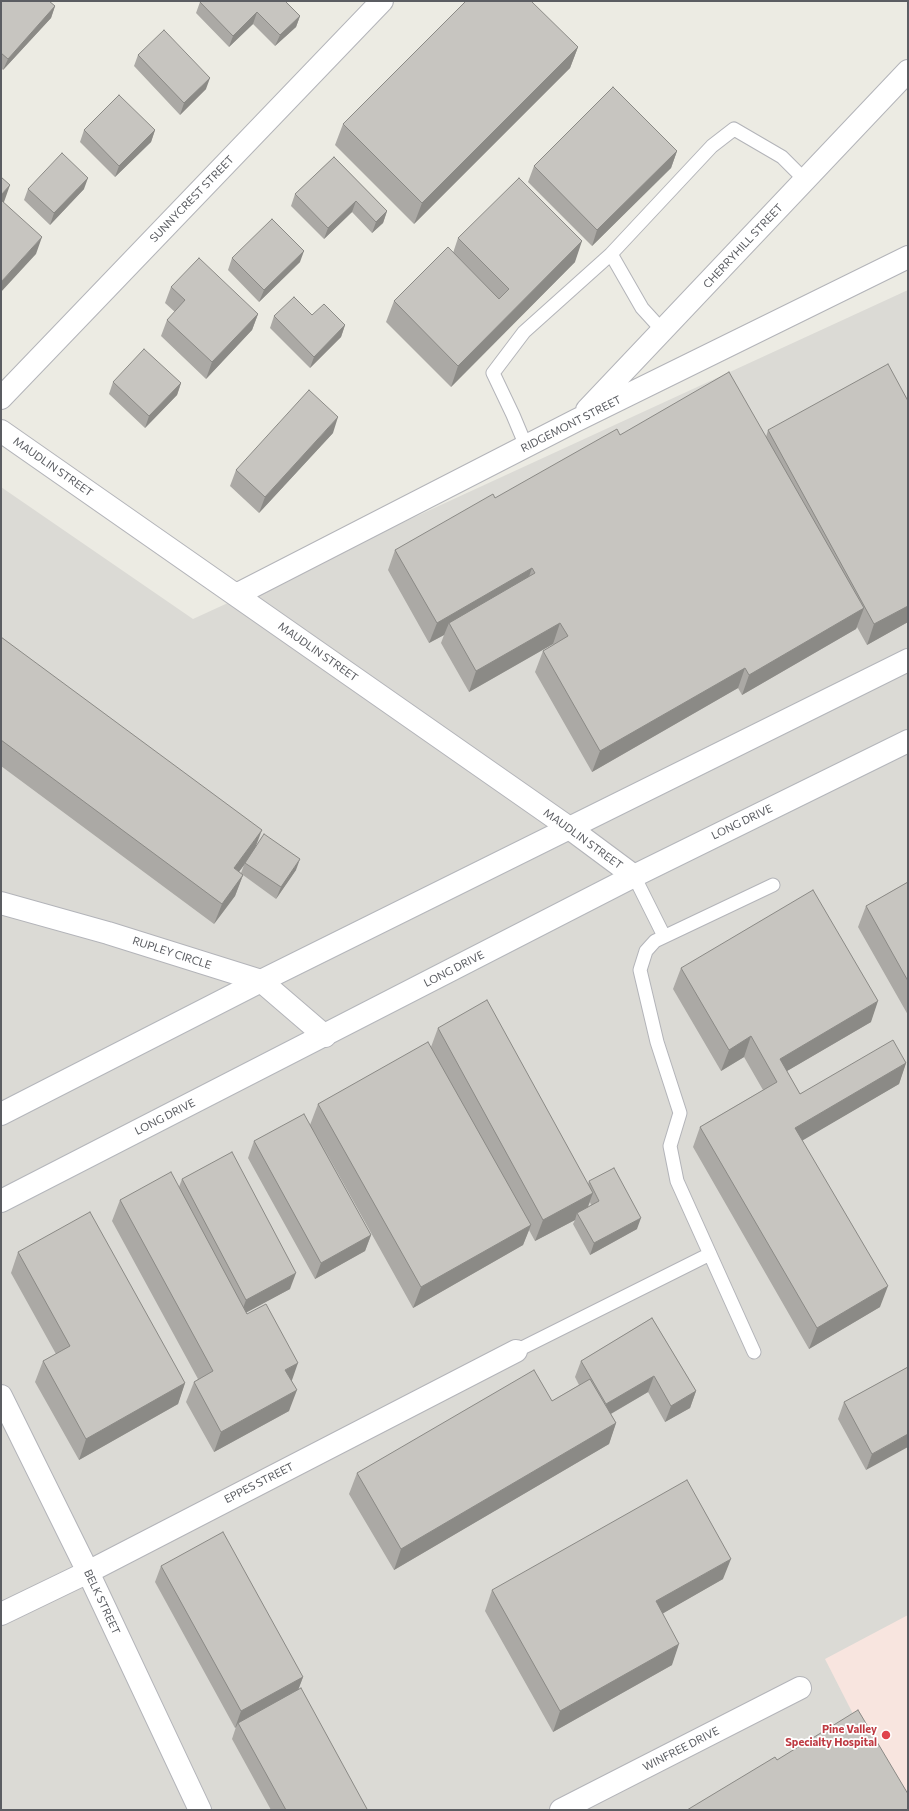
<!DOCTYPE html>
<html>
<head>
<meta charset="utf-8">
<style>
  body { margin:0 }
  #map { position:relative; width:909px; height:1811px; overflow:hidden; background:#ecebe3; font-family:Commissioner,sans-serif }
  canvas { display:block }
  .frame { position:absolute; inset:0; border:2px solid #5b5d62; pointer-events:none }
</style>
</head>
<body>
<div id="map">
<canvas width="909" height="1811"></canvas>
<div class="frame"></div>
</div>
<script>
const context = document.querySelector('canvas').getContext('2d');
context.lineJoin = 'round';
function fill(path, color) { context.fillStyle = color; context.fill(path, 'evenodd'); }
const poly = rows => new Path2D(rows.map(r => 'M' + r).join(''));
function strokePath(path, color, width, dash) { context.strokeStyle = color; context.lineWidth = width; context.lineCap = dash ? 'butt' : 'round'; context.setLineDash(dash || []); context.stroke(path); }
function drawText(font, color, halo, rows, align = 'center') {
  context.font = font + ' Commissioner,sans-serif'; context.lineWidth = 3.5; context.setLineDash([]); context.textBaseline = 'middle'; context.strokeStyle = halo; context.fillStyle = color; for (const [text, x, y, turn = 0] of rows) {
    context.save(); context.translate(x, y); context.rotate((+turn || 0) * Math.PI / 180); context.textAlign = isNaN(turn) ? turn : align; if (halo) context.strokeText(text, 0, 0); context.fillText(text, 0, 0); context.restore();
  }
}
fill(poly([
  [908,290,908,1616,902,1810,1,1810,1,487,193,619]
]), '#dbdad5');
fill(poly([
  [908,1615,908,1810,902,1810,825,1659]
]), '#f8e5df');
const service = poly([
  [662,330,642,308,611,254,712,146,734,129,782,157,805,180],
  [526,446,513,415,493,373,524,332,611,254],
  [634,876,664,936],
  [516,1351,710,1254],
  [754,1352,677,1181,670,1146,680,1113,657,1042,640,970,646,951,655,941,773,885]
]);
const minor = poly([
  [1,398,382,1],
  [587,410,908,71],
  [1,431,568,827,634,876],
  [236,595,577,420,908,257],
  [1,903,108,933,261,981,325,1036],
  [1,1396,88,1572,200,1810],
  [1,1614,88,1572,516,1351],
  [561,1810,800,1688]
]);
const secondary = poly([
  [1,1114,261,981,908,660],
  [1,1201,634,876,908,741]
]);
strokePath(service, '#b3b4b9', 15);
strokePath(minor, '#b3b4b9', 24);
strokePath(secondary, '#b4b6bb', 24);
strokePath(service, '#fff', 13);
strokePath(minor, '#fff', 22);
strokePath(secondary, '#fff', 22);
fill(poly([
  [1,1,55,6,51,18,3,70,1,68],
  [200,2,300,16,296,27,275,46,253,24,229,47,196,13],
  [578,47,570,68,414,224,335,145,343,124],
  [138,55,206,89,180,115,134,66],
  [84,130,155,130,151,142,115,177,80,142],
  [677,151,671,168,592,246,528,182,534,166],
  [334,157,387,211,383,223,372,233,352,212,324,239,291,206,295,194],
  [28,189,84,189,50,225,24,200],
  [458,238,575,262,451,387,386,322,394,301,453,253],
  [232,258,300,262,259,302,228,270],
  [171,287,258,314,252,330,206,379,161,336,167,320,175,312,165,303],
  [312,315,345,325,341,337,310,368,270,328,274,316],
  [113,382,181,383,177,395,145,428,109,394],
  [908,401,908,622,867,645,857,627,856,629,742,695,738,688,592,772,535,672,543,651,553,645,553,644,469,692,441,643,444,635,429,643,388,570,395,550,620,435,766,437,768,430],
  [333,433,259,513,230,486,236,470],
  [1,637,256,846,296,870,276,899,243,875,235,896,214,924,1,766],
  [244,865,241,873,239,872],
  [908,882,908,1015,858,927,866,906],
  [681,968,871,1022,787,1071,800,1094,906,1063,899,1084,802,1140,880,1307,809,1349,693,1147,700,1127,763,1090,744,1057,721,1071,673,989],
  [438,1028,588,1184,589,1181,637,1229,590,1255,573,1224,575,1220,535,1241,529,1230,523,1245,413,1308,313,1129,371,1235,365,1251,315,1279,248,1158,254,1141,310,1125,318,1104,431,1047],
  [590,1202,591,1205,588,1207],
  [182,1179,290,1289,246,1312,292,1381,289,1411,214,1452,186,1402,194,1382,198,1379,112,1221,120,1200,179,1187],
  [18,1252,185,1383,178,1404,79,1460,35,1382,43,1361,56,1354,11,1273],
  [652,1318,696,1391,690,1408,665,1422,648,1392,611,1414,616,1423,609,1444,394,1570,349,1494,357,1473,552,1401,579,1385,575,1377,581,1361],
  [908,1367,866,1470,838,1419,844,1402],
  [161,1566,303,1677,298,1690,367,1810,271,1810,232,1739,236,1727,235,1728,155,1582],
  [723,1579,663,1613,672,1665,553,1732,485,1611,492,1590]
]), '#aba9a5');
fill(poly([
  [55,6,51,18,3,70,8,59],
  [257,12,253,24,229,47,233,36],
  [300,16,296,27,275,46,280,35],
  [578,47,570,68,414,224,422,203],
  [210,78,206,89,180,115,184,103],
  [155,130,151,142,115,177,119,166],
  [677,151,671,168,592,246,597,230],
  [88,178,84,189,50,225,54,213],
  [10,185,4,202,1,205,1,195],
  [356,201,352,212,324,239,328,228],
  [387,211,383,223,372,233,376,222],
  [42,237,36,254,1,292,1,282],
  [582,241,575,262,451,387,458,366],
  [304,251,300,262,259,302,264,290],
  [258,314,252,330,206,379,212,362],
  [345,325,341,337,310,368,314,357],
  [181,383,177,395,145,428,149,416],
  [338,417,333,433,259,513,265,497],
  [532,568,525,588,449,623,444,635,429,643,437,623],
  [908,606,908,622,867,645,874,624],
  [864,608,856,629,742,695,749,675],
  [560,623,553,644,469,692,476,671],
  [745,668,738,688,592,772,600,751],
  [262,830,254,851,245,863,244,865,226,889,234,868],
  [300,859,296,870,276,899,281,887],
  [243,875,235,896,214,924,222,904],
  [878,1001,871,1022,775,1078,780,1059],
  [751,1036,744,1057,721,1071,729,1050],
  [906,1063,899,1084,788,1149,795,1128],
  [593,1193,585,1214,577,1213,575,1220,535,1241,543,1220],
  [641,1218,637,1229,590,1255,594,1243],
  [531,1225,523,1245,413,1308,421,1287],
  [371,1235,365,1251,315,1279,321,1263],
  [296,1273,290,1289,240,1316,246,1300],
  [888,1286,880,1307,809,1349,817,1328],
  [298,1363,291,1383,285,1370],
  [654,1376,648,1392,600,1420,606,1404],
  [185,1383,178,1404,79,1460,86,1439],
  [297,1390,289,1411,214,1452,221,1432],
  [696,1391,690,1408,665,1422,671,1406],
  [616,1423,609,1444,394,1570,401,1549],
  [908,1434,908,1447,866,1470,872,1454],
  [731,1559,723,1579,648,1622,656,1601],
  [679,1644,672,1665,553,1732,560,1711],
  [303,1677,297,1693,238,1723,236,1727,235,1728,241,1711]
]), '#8b8a86');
const building = poly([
  [1,1,49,1,55,6,8,59,1,53,1,1],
  [200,1,285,1,300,16,280,35,257,12,233,36,200,2,200,1],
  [466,1,531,1,578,47,422,203,343,124,466,1],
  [164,30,210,78,184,103,138,55,164,30],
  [613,87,677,151,597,230,534,166,613,87],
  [119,95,155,130,119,166,84,130,119,95],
  [62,153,88,178,54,213,28,189,62,153],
  [334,157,387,211,376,222,356,201,328,228,295,194,334,157],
  [1,177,10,185,1,195,1,177],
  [519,178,582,241,458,366,394,301,448,247,499,299,509,289,458,238,519,178],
  [1,200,42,237,1,282,1,200],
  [272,219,304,251,264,290,232,258,272,219],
  [199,258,258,314,212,362,167,320,185,300,171,287,199,258],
  [294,297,312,315,324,304,345,325,314,357,274,316,294,297],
  [144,349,181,383,149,416,113,382,144,349],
  [888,364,908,401,908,606,874,624,768,430,888,364],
  [729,372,864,608,749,675,745,668,600,751,543,651,568,636,560,623,476,671,449,623,535,573,532,568,437,623,395,550,493,494,495,498,617,429,620,435,729,372],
  [309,390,338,417,265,497,236,470,309,390],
  [1,637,262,830,234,868,243,875,222,904,1,740,1,637],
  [264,834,300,859,281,887,245,863,264,834],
  [908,882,908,981,866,906,908,882],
  [813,890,878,1001,780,1059,800,1094,893,1040,906,1063,795,1128,888,1286,817,1328,700,1127,777,1082,751,1036,729,1050,681,968,813,890],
  [487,1000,593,1193,543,1220,438,1028,487,1000],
  [428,1042,531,1225,421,1287,318,1104,428,1042],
  [304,1114,371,1235,321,1263,254,1141,304,1114],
  [232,1152,296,1273,246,1300,182,1179,232,1152],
  [614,1168,641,1218,594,1243,577,1213,599,1201,589,1181,614,1168],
  [171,1172,247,1314,266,1304,298,1363,285,1370,297,1390,221,1432,194,1382,213,1371,120,1200,171,1172],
  [90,1212,185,1383,86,1439,43,1361,70,1346,18,1252,90,1212],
  [652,1318,696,1391,671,1406,654,1376,606,1404,581,1361,652,1318],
  [908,1367,908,1434,872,1454,844,1402,908,1367],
  [534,1370,552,1401,590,1379,616,1423,401,1549,357,1473,534,1370],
  [687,1480,731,1559,656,1601,679,1644,560,1711,492,1590,687,1480],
  [223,1532,303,1677,241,1711,161,1566,223,1532],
  [301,1688,367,1809,366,1810,286,1810,238,1723,301,1688],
  [858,1710,908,1794,908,1810,687,1810,775,1757,777,1760,858,1710]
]);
fill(building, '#c7c5c0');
strokePath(building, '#8b8a86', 1);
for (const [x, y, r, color] of [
  [886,1735,5,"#e0444e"]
]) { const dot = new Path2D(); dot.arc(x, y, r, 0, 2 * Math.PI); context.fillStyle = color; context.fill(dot); strokePath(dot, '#fff', 1.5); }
drawText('11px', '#5b5d62', '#fff', [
  ["SUNNYCREST STREET",192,199,-46],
  ["CHERRYHILL STREET",743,246,-47],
  ["RIDGEMONT STREET",571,424,-27],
  ["MAUDLIN STREET",53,467,35],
  ["MAUDLIN STREET",318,652,35],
  ["LONG DRIVE",742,822,-26],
  ["MAUDLIN STREET",583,839,36],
  ["RUPLEY CIRCLE",172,953,18],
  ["LONG DRIVE",454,969,-27],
  ["LONG DRIVE",165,1117,-27],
  ["EPPES STREET",259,1483,-27],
  ["BELK STREET",102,1602,65],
  ["WINFREE DRIVE",681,1749,-27]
]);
drawText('bold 11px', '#be3a42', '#fff', [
  ["Pine Valley",877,1729],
  ["Specialty Hospital",877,1742]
], 'right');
</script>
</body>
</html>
